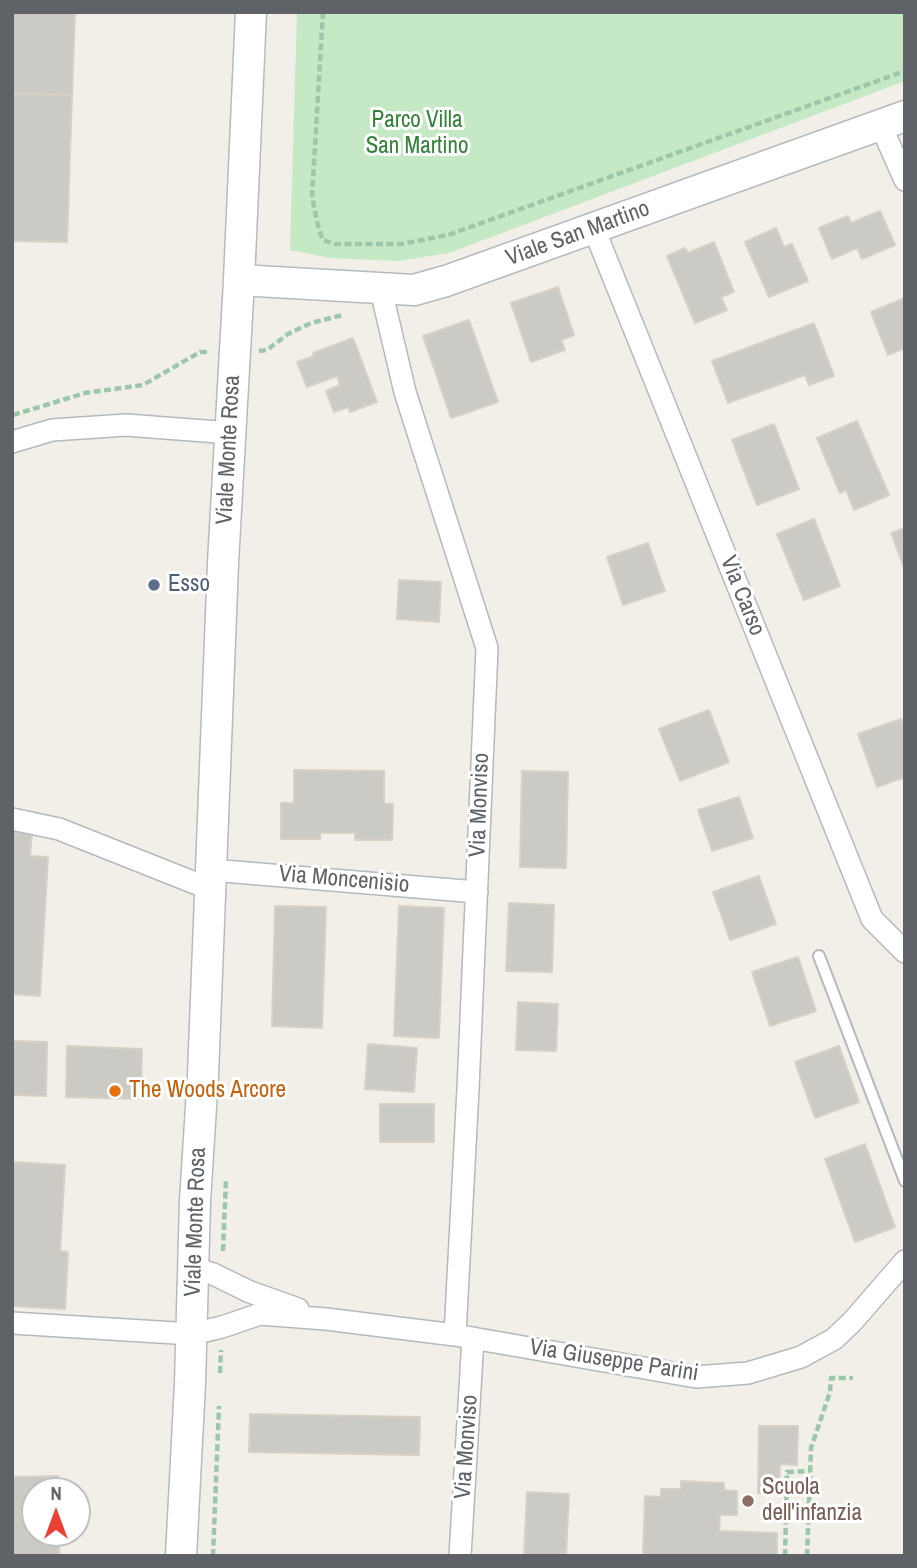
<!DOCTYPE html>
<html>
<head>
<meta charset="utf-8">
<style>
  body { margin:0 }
  #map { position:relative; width:917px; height:1568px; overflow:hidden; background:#f1efe8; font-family:"Archivo Narrow",sans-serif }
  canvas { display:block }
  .frame { position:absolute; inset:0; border:14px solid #5f6368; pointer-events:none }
  .north { position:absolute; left:21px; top:1477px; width:70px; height:70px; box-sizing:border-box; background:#fff; border:2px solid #bfc1c3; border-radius:50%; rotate:0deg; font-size:19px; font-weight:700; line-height:28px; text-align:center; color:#5f6368 }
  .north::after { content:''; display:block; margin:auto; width:24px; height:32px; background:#ea4335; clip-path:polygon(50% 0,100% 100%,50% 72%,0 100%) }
</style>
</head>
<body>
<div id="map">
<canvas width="917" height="1568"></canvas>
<div class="frame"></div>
<div class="north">N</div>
</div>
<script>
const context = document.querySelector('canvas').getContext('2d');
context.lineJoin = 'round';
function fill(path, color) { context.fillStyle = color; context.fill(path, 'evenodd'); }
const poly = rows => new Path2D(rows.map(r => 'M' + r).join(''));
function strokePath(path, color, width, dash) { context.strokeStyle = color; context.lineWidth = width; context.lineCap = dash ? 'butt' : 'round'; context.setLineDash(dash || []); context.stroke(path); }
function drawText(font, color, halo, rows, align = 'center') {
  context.font = font + ' "Archivo Narrow",sans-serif'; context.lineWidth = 6; context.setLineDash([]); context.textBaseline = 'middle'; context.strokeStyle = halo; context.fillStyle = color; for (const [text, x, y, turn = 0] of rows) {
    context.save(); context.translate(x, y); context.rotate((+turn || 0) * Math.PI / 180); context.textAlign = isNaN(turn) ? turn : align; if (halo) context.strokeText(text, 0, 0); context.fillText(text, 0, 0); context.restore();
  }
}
fill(poly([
  [297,12,905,12,905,81,449,253,398,261,330,258,290,250]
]), '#c5e8c5');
const building = poly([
  [12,12,75,12,72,95,12,93,12,12],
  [12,93,72,95,67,242,12,241,12,93],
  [880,211,895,245,862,259,857,248,832,259,819,228,848,216,851,223,880,211],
  [776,228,784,247,792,244,808,281,769,297,745,242,776,228],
  [714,242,734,292,721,297,727,310,695,323,667,256,685,248,688,253,714,242],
  [558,287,574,335,561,340,565,350,531,362,511,303,558,287],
  [905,298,905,348,888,355,871,312,905,298],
  [469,320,498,402,451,418,423,336,469,320],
  [814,323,834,376,809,385,805,375,728,403,712,361,814,323],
  [353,338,377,402,350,412,348,407,334,412,326,391,340,385,337,376,307,387,297,362,314,356,313,353,353,338],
  [857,421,889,495,854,510,846,490,840,493,817,438,857,421],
  [774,424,799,489,757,505,732,440,774,424],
  [814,519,840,586,804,600,777,534,814,519],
  [905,528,905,570,891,533,905,528],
  [648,543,665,591,623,605,607,557,648,543],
  [399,580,441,582,439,622,397,619,399,580],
  [709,710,729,762,680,781,659,729,709,710],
  [901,719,905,729,905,777,877,787,858,734,901,719],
  [294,770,384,771,384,804,393,804,392,840,355,840,355,833,320,833,320,839,281,839,281,803,294,803,294,770],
  [522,771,568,772,566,868,520,867,522,771],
  [739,797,753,838,712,851,698,810,739,797],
  [12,832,32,833,30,856,48,857,40,996,12,994,12,832],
  [759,876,776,924,730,940,713,892,759,876],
  [509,903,554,905,552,972,506,971,509,903],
  [275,906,326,907,322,1028,272,1026,275,906],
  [399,906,444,908,439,1038,394,1036,399,906],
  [798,957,816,1011,770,1026,752,972,798,957],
  [518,1002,558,1004,556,1051,516,1050,518,1002],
  [12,1041,47,1042,46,1096,12,1095,12,1041],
  [368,1044,417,1048,414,1092,365,1089,368,1044],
  [67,1046,142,1049,141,1099,66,1097,67,1046],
  [839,1046,859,1102,815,1118,795,1062,839,1046],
  [380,1104,434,1104,434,1142,380,1142,380,1104],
  [865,1144,895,1227,855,1242,825,1159,865,1144],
  [12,1162,65,1165,60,1251,68,1252,65,1309,12,1306,12,1162],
  [250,1414,420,1417,419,1455,249,1452,250,1414],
  [759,1426,798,1426,797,1465,780,1464,779,1493,758,1493,759,1426],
  [58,1476,58,1491,35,1491,35,1533,59,1533,59,1556,12,1556,12,1477,58,1476],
  [681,1481,724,1483,724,1490,737,1491,737,1515,720,1515,719,1531,777,1533,777,1556,643,1556,645,1496,661,1497,661,1489,681,1489,681,1481],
  [527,1492,569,1494,566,1556,524,1556,527,1492]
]);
fill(building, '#cccac5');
strokePath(building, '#d6d1c6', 2);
const lane = poly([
  [819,956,905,1181]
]);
const street = poly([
  [881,126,905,180],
  [594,229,872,919,905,952],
  [381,290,405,392,487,648,468,1089,455,1335],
  [12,442,52,430,126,425,231,433],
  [12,819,59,829,210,889],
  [211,870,477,892],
  [194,1268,213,1274,250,1292,298,1309],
  [12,1323,192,1334,222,1327,260,1314,326,1319,455,1335,696,1377,748,1373,801,1357,834,1339,852,1322,905,1261],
  [460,1556,473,1338]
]);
const secondary = poly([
  [239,280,414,290,446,281,905,116],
  [181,1556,190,1383,195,1201,203,1075,223,563,239,280,251,12]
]);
strokePath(lane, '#b5b8bc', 14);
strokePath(street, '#b5b8bc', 24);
strokePath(secondary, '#b6babf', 33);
strokePath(poly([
  [323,12,312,197,319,230,323,240,335,244,401,244,448,235,905,71],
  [259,351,267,350,288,334,311,323,343,315],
  [13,415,85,393,143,385,200,352,208,352],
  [223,1251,226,1179],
  [220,1373,221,1350],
  [213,1556,219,1406],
  [785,1556,787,1472,810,1471],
  [807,1556,811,1448,830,1392,831,1378,853,1378]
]), '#9cc7a9', 4.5, [7, 3.5]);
strokePath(lane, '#fff', 10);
strokePath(street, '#fff', 21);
strokePath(secondary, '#fff', 30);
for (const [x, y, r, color] of [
  [154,585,7,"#5c6f8a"],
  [115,1091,7,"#e8710a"],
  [748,1501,7,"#8d6e63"]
]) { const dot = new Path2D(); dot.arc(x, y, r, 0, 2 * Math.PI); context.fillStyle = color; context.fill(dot); strokePath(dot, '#fff', 2.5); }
drawText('23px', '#348238', '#fff', [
  ["Parco Villa",417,121],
  ["San Martino",417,147]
]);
drawText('23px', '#5f6368', '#fff', [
  ["Viale San Martino",578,234,-20],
  ["Viale Monte Rosa",229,450,-87],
  ["Via Carso",742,596,68],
  ["Via Monviso",480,805,-88],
  ["Via Moncenisio",344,880,5],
  ["Viale Monte Rosa",196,1222,-88],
  ["Via Giuseppe Parini",614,1361,9],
  ["Via Monviso",467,1447,-86]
]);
drawText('23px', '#4e5e75', '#fff', [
  ["Esso",168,585]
], 'left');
drawText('23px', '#c56008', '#fff', [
  ["The Woods Arcore",129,1091]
], 'left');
drawText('23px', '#785e54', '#fff', [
  ["Scuola",762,1488],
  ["dell'infanzia",762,1514]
], 'left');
</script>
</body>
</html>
